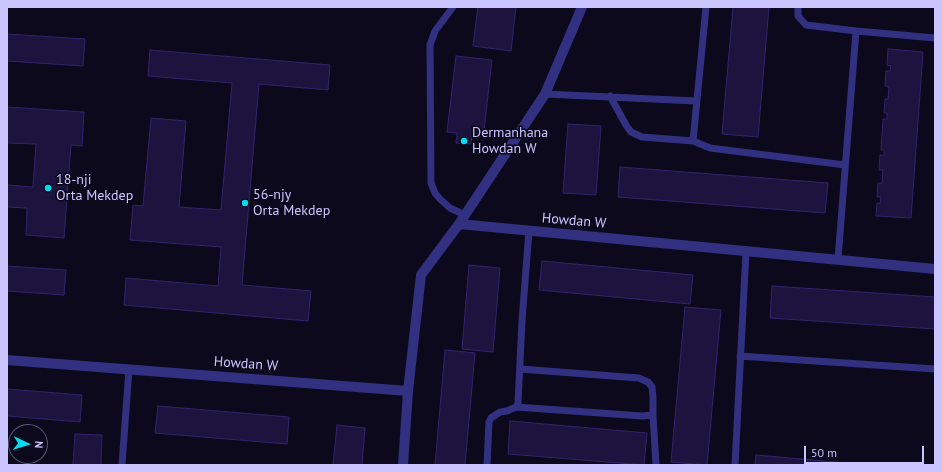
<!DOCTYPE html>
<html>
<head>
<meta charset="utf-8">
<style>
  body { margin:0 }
  #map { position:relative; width:942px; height:472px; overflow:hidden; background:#0c091c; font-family:"PT Sans",sans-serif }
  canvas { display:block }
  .frame { position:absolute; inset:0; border:8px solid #cbc5ff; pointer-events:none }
  .north { position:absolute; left:8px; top:424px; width:40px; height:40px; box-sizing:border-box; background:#0c091c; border:1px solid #585477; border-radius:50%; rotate:94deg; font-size:11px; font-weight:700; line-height:16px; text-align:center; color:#cbc5ff }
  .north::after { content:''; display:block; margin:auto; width:14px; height:18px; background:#00dbf0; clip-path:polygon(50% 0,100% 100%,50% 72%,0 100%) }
  .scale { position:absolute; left:804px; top:446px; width:120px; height:18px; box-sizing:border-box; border:2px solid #cbc5ff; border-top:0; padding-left:5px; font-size:12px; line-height:14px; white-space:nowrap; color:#cbc5ff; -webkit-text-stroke:3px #0c091c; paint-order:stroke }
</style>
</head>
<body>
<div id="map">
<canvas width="942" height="472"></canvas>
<div class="frame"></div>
<div class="north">N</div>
<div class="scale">50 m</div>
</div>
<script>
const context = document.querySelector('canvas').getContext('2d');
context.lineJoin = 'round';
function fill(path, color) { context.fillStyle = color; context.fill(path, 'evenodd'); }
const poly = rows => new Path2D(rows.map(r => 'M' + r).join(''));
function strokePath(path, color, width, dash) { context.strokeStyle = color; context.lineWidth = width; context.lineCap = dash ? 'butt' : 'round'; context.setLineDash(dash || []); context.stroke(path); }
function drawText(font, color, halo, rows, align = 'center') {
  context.font = font + ' "PT Sans",sans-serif'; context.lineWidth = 3.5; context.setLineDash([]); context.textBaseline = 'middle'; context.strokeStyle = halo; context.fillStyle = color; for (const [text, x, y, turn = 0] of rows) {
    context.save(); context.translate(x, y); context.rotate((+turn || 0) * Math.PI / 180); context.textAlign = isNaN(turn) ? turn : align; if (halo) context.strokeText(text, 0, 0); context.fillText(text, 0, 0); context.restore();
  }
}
const building = poly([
  [478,7,516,7,511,51,473,46,478,7],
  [733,7,769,7,758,137,722,134,733,7],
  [7,34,85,39,83,66,7,61,7,34],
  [888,49,923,52,911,218,876,216,877,203,880,204,881,197,877,197,878,183,882,183,883,170,879,170,880,155,884,156,884,150,881,150,883,119,887,119,887,113,884,113,885,99,888,99,889,87,885,86,886,71,890,71,891,66,887,65,888,49],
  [150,50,330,65,328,90,259,84,242,285,311,291,308,321,124,305,126,278,218,286,221,247,130,240,133,205,143,206,151,118,186,121,179,207,221,210,232,83,148,76,150,50],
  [456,56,492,60,484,130,478,129,477,137,472,136,471,144,456,143,457,133,447,132,456,56],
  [7,107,84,112,82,146,71,145,64,238,26,235,27,208,7,207,7,185,33,187,36,144,7,143,7,107],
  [568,124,601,126,596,195,563,193,568,124],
  [620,167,828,183,825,213,618,197,620,167],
  [542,261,693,275,690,304,539,290,542,261],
  [469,265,500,268,493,352,462,349,469,265],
  [7,266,66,270,64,295,7,291,7,266],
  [772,286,935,297,935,329,770,318,772,286],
  [685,307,721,310,707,465,671,462,685,307],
  [445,350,475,353,465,465,435,465,445,350],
  [7,389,82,395,80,422,7,416,7,389],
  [158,406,289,417,287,444,155,433,158,406],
  [510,421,647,433,644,465,508,454,510,421],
  [337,425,365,428,362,465,333,465,337,425],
  [75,434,102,435,101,465,73,465,75,434],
  [756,455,870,465,755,465,756,455]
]);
fill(building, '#1c143f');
strokePath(building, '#31246d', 1);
strokePath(poly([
  [453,7,435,31,430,45,431,183,435,193,440,199,450,208,465,215],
  [706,7,693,141,710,148,845,165],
  [798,7,798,16,806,25,856,31,838,259],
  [856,31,935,38],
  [545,94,696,101],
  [610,96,626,125,631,132,642,137,693,141],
  [740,356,935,369],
  [520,369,639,378,648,382,652,387,653,397,653,415],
  [516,407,642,416,653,415,656,465],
  [7,445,16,444],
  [40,445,42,446],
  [122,465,129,369],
  [487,465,489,422,491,418,500,412,507,411,516,407,518,403,522,321,529,230],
  [735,465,746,251]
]), '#323080', 7);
strokePath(poly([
  [459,224,935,269],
  [7,360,408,391],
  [403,465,408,391,421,275,459,224,545,94,582,7]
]), '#323080', 10);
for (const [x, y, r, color] of [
  [464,141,4,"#00dbf0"],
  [48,188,4,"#00dbf0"],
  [245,203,4,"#00dbf0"]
]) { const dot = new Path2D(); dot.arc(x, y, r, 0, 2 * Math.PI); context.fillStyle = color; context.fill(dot); strokePath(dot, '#0c091c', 1.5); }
drawText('14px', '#cbc5ff', '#0c091c', [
  ["Dermanhana",472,133],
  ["Howdan W",472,149],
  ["18-nji",56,180],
  ["Orta Mekdep",56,196],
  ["56-njy",253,195],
  ["Orta Mekdep",253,211]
], 'left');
drawText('14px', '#cbc5ff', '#0c091c', [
  ["Howdan W",574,221,5],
  ["Howdan W",246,364,4]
]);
</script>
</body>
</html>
